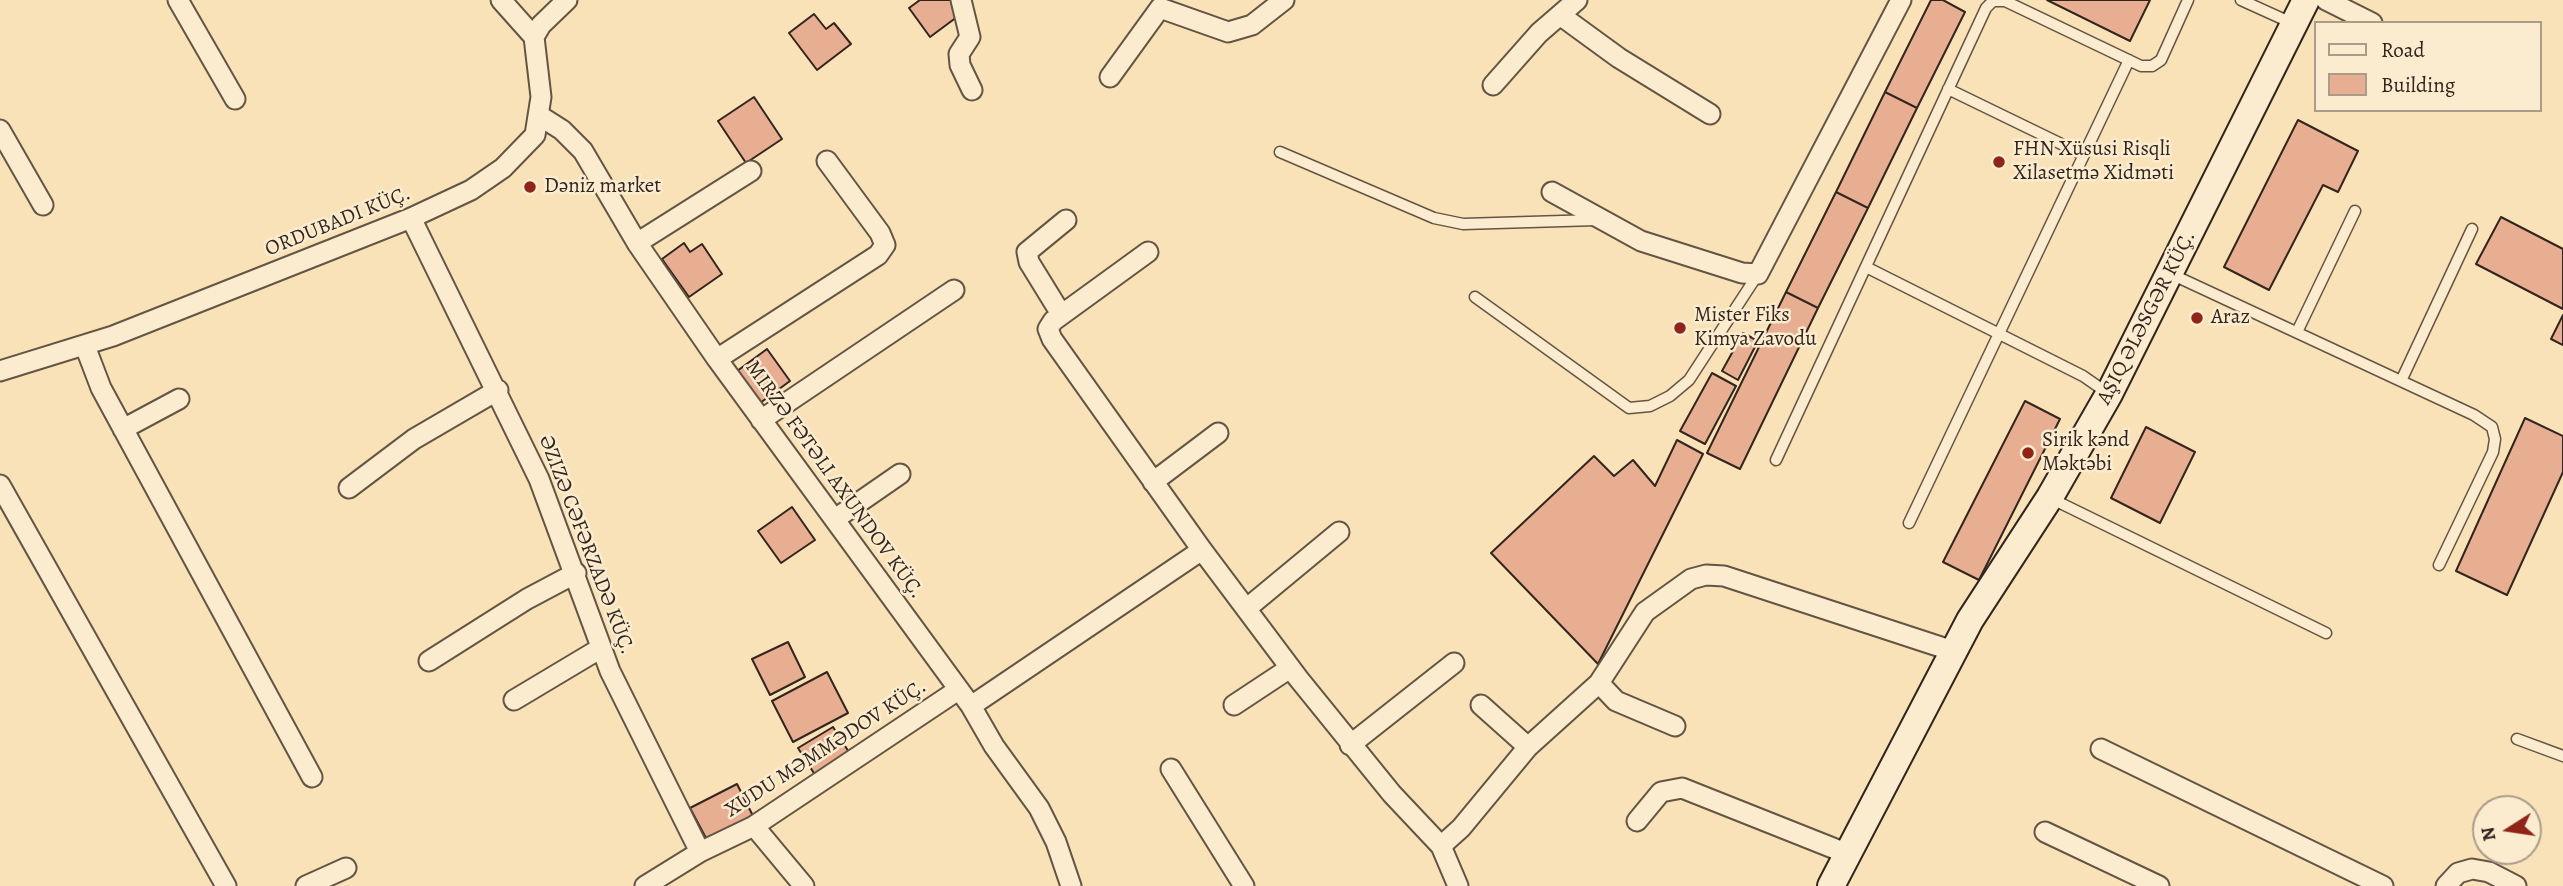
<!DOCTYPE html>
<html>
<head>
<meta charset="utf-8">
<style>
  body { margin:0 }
  #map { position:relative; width:2563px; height:886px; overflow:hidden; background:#f9e2b7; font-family:Alegreya,serif }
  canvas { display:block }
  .legend { position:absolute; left:2314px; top:21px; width:228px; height:91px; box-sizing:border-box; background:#fbecd0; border:2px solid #ab9c89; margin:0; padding:9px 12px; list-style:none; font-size:21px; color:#32251e }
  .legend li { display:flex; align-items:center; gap:14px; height:35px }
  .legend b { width:35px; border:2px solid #ab9c89 }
  .north { position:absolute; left:2472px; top:795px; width:70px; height:70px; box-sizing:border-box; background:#fbecd0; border:2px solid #ab9c89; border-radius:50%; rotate:258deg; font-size:19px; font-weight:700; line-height:28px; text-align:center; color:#32251e }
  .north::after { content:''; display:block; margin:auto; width:24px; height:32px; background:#8f2418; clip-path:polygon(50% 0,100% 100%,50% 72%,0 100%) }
</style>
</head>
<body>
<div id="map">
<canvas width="2563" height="886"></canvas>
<ul class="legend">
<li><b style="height:9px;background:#fbecd0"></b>Road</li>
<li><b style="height:19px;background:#e8ae92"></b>Building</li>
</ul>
<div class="north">N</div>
</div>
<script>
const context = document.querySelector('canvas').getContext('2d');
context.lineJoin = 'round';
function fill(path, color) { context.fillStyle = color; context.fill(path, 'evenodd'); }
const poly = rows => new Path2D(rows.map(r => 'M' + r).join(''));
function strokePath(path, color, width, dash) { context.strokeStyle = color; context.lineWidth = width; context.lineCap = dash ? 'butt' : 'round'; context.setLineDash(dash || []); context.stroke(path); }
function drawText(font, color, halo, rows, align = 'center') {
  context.font = font + ' Alegreya,serif'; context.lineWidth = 5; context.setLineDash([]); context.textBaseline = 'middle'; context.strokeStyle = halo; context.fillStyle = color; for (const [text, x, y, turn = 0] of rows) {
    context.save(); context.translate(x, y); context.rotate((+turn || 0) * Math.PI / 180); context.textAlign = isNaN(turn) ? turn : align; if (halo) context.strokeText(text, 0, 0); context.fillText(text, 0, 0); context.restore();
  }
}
const building = poly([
  [920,0,951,0,961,14,930,37,909,8,920,0],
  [1931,0,1943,0,1965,12,1917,108,1885,92,1931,0],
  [2047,0,2150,0,2130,41,2047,0],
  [814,14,826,29,834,23,851,44,817,70,789,33,814,14],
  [1885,92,1917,108,1868,208,1836,192,1885,92],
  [754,97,782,139,746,163,718,121,754,97],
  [2298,120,2358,151,2338,192,2323,185,2269,290,2224,267,2298,120],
  [1836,192,1868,208,1818,308,1786,292,1836,192],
  [2501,217,2563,249,2563,309,2476,264,2501,217],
  [684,243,690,252,702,244,722,274,689,297,662,259,684,243],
  [1786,292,1818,308,1740,469,1707,453,1786,292],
  [2563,315,2563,345,2551,339,2563,315],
  [1743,333,1758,341,1738,380,1722,371,1743,333],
  [767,349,790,381,756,406,733,374,767,349],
  [1712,373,1736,386,1705,444,1680,431,1712,373],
  [2025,401,2060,419,1979,580,1943,562,2025,401],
  [2525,418,2563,436,2563,472,2507,595,2456,571,2525,418],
  [2146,427,2195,452,2160,523,2111,498,2146,427],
  [1677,440,1703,454,1598,664,1491,553,1594,456,1614,476,1633,460,1655,486,1677,440],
  [792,507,815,540,781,563,758,531,792,507],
  [788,642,805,677,770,695,752,659,788,642],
  [827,672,848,713,793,742,772,701,827,672],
  [833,727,852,757,817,778,798,748,833,727],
  [737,784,753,816,707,840,690,808,737,784]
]);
fill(building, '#e8ae92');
strokePath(building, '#32251e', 2);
const lane = poly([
  [2241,0,2294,24],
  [1948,89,2084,155],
  [1280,152,1434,218,1463,224,1596,220],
  [1866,267,2083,376,2109,394],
  [2171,274,2474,415,2492,427,2495,439,2493,452,2439,565],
  [1475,297,1629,408,1650,406,1670,396,1689,380,1758,274],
  [2297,332,2355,211],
  [2401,381,2472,229],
  [1776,460,1986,8,1993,1,2005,1,2141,66,2152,66,2161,60,2188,0],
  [2050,498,2326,633],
  [1909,523,2129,60],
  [2517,739,2563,756]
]);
const street = poly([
  [178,0,235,99],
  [501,0,534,37],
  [961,0,970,37,959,54,960,65,972,90],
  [2326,0,2372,23],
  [1560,15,1619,58,1710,114],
  [1110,77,1160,8,1228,32,1252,25,1284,0],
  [1493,85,1539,33,1577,0],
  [540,116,562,130,583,151,637,243,717,359,971,706,994,746,1039,808,1056,842,1071,886],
  [0,130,43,205],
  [1552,192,1641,241,1742,273,1758,274,1901,0],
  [411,218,539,479,610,671,700,852],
  [637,243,751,171],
  [1148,252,1053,321,1048,329,1052,339,1202,550,1298,678,1392,794,1441,846,1458,886],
  [1061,314,1029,262,1027,252,1066,220],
  [85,346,101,388,312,777],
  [717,359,878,255,885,245,880,233,827,161],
  [0,371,113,336,411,218,471,190,503,168,535,135,541,97,534,37,541,25,567,0],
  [761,420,954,290],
  [123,429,179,399],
  [1153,482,1218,433],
  [0,485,226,886],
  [349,488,414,439,498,390],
  [835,519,900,474],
  [1246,609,1339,532],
  [429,661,527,599,576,573],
  [1599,683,1616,701,1675,726],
  [514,700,601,648],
  [1234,705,1290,668],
  [1481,705,1528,747],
  [971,706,1202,550],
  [1350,745,1454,663],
  [2101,749,2383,886],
  [1171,769,1244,886],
  [1637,821,1661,792,1682,788,1848,854],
  [754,826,804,886],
  [2045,832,2159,886],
  [1441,846,1461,828,1528,747,1599,683,1645,612,1691,579,1706,575,1724,576,1953,651],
  [306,886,346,868],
  [645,886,700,852,754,826,958,690],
  [2446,886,2458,873,2472,869,2489,872,2516,886]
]);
const secondary = poly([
  [1831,886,1970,620,2050,497,2109,394,2306,0]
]);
strokePath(lane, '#645444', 13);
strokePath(street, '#645444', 23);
strokePath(secondary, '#32251e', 30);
strokePath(lane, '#fbecd0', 10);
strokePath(street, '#fbecd0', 19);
strokePath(secondary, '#fbecd0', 26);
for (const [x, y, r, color] of [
  [1999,162,7,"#8f2418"],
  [530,187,7,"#8f2418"],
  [2197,318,7,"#8f2418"],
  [1680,328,7,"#8f2418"],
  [2028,453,7,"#8f2418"]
]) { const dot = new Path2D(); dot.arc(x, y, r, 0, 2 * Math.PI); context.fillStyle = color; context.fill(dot); strokePath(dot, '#fbecd0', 2.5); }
drawText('21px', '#32251e', '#fbecd0', [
  ["FHN Xüsusi Risqli",2013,150],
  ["Xilasetmə Xidməti",2013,174],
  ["Dəniz market",544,187],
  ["Mister Fiks",1694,316],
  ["Kimya Zavodu",1694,340],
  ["Araz",2211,318],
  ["Sirik kənd",2042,441],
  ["Məktəbi",2042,465]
], 'left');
drawText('21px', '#32251e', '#fbecd0', [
  ["ORDUBADI KÜÇ.",338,222,-22],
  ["AŞIQ ƏLƏSGƏR KÜÇ.",2147,318,-63],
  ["MIRZƏ FƏTƏLI AXUNDOV KÜÇ.",834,480,54],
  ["ƏZIZƏ CƏFƏRZADƏ KÜÇ.",586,545,69],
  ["XUDU MƏMMƏDOV KÜÇ.",826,749,-33]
]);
</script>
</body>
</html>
